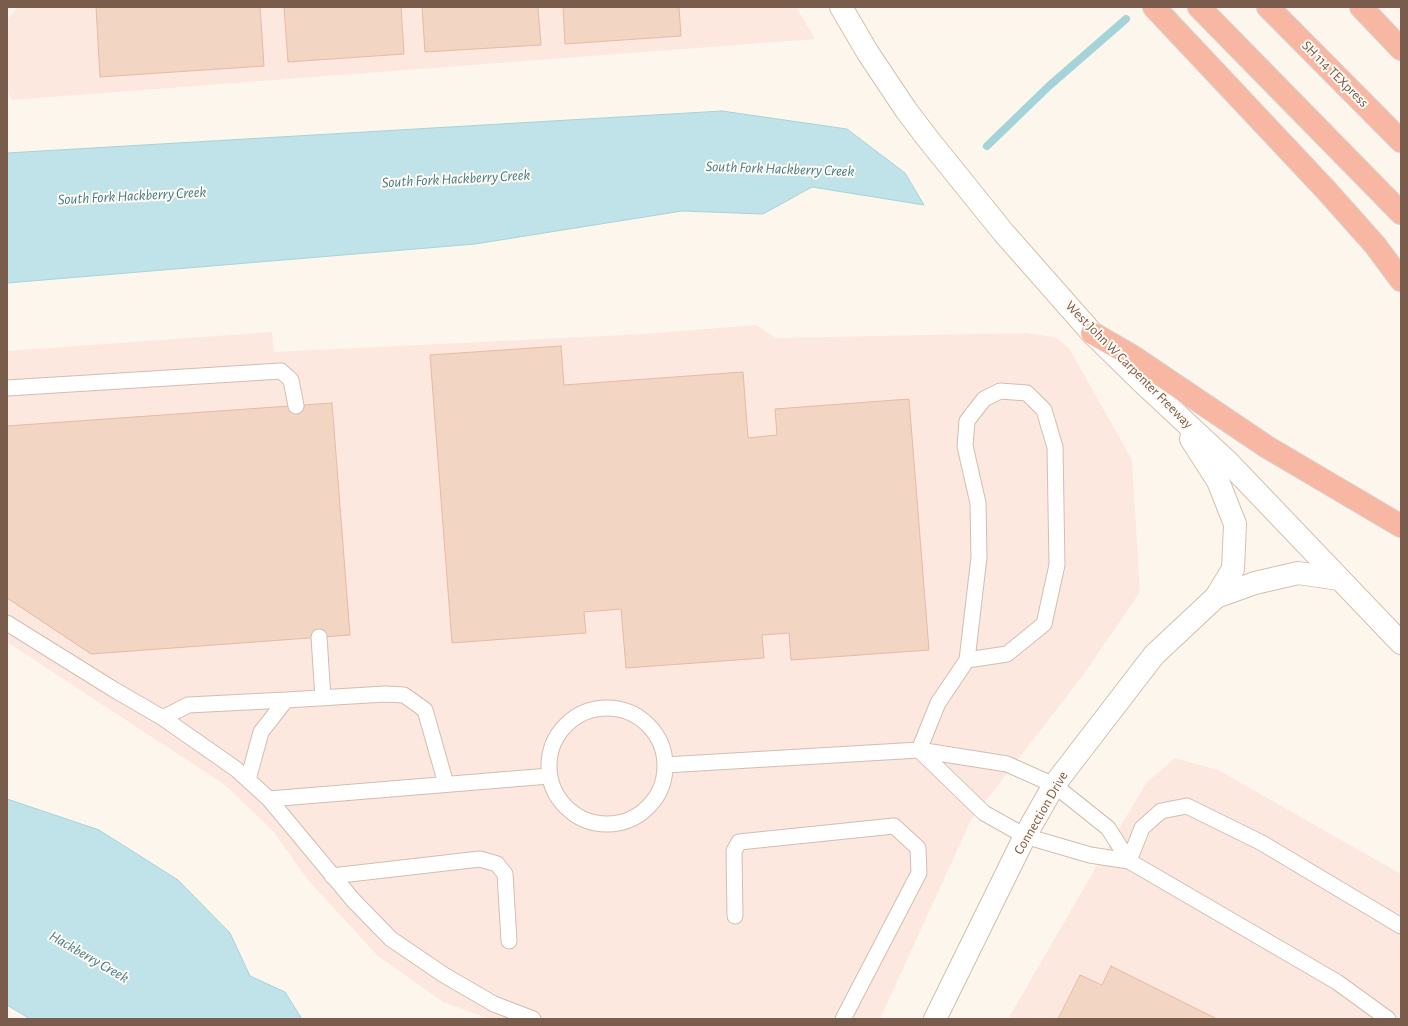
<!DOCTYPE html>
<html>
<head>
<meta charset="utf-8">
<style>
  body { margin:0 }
  #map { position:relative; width:1408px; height:1026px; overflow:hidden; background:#fdf6ec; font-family:"Alegreya Sans",sans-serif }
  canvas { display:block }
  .frame { position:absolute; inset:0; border:8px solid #7a5c4d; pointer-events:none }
</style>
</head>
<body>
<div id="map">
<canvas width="1408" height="1026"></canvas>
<div class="frame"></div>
</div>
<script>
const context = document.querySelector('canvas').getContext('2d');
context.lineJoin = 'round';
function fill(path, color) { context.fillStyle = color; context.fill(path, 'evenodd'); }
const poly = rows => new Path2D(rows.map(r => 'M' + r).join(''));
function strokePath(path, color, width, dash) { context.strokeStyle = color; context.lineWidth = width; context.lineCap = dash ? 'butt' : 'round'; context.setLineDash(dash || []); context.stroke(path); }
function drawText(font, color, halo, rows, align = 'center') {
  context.font = font + ' "Alegreya Sans",sans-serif'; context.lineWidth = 4; context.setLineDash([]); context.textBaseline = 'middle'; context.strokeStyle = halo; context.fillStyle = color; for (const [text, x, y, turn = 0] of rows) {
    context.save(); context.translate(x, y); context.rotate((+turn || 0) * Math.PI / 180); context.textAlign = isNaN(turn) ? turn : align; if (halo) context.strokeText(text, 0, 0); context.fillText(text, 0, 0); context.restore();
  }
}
fill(poly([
  [18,7,796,7,815,39,11,100,7,88,7,19],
  [756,325,776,338,1026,333,1055,337,1069,348,1132,460,1140,592,1084,674,971,820,880,1019,489,1019,443,1002,378,956,308,880,273,831,225,785,7,642,7,351,272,332,274,352,645,334],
  [1175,758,1218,770,1401,874,1401,1019,1008,1019,1092,874,1147,782]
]), '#fde8e0');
const water = poly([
  [722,111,847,129,905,173,924,205,812,187,763,214,682,211,475,244,7,283,7,153,722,111],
  [7,799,99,830,178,880,230,933,250,976,285,992,302,1019,30,1019,7,1005,7,799]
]);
fill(water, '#bfe3e8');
strokePath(water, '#a5d3da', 1);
strokePath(poly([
  [987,146,1049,86,1126,19]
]), '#a5d3da', 8);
const building = poly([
  [96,7,260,7,264,66,100,77,96,7],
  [284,7,401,7,404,54,288,62,284,7],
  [422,7,538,7,541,45,425,52,422,7],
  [563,7,679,7,681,36,565,44,563,7],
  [561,346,564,385,743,372,748,438,777,435,775,409,909,399,929,650,791,660,789,633,762,635,764,658,626,668,621,609,584,612,586,633,452,643,430,355,561,346],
  [332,403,350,635,91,654,7,598,7,426,332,403],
  [1111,966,1217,1019,1058,1019,1080,975,1102,985,1111,966]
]);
fill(building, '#f3d5c3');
strokePath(building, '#e6bba3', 1);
const lane = poly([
  [7,388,281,371,291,380,296,406],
  [7,623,113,689,163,718,236,769,269,799,353,900,391,939,444,975,494,1004,533,1019],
  [319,637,323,698],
  '549 766a58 58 0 1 1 116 0a58 58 0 1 1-116 0Z',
  [163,718,188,705,286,700],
  [919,750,938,703,967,660,1007,654,1044,624,1057,565,1055,447,1044,410,1027,393,1000,391,984,399,967,421,965,446,978,503,979,557,967,660],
  [919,750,984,813,1025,836,1090,855,1129,861,1337,982,1388,1019],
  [665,765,919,750,1007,764,1054,785,1108,828,1129,861],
  [248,780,261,732,286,700,385,694,404,695,425,710,446,784],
  [269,799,549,776],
  [1129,861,1142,828,1161,811,1187,806,1262,843,1401,926],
  [332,876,480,859,497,864,505,874,509,941],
  [735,916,734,851,739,842,894,826,918,848,919,873,843,1019]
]);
const street = poly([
  [935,1019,1025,836,1054,785,1154,655,1216,597]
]);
const secondary = poly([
  [841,7,868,53,906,110,928,139,1003,232,1092,333,1142,382,1229,463,1401,643],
  [1191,439,1218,481,1235,524,1233,569,1216,597],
  [1216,597,1255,583,1298,573,1339,579]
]);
const highway = poly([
  [1154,7,1326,190,1375,245,1401,280],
  [1199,7,1401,213],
  [1268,7,1401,141],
  [1361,7,1401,49],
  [1092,333,1132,356,1267,447,1401,526]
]);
strokePath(lane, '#d1beb0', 17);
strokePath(street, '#d1beb0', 24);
strokePath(secondary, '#d6c0b0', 24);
strokePath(highway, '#dad1cd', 24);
strokePath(lane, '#fff', 15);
strokePath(street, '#fff', 22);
strokePath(secondary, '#fff', 22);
strokePath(highway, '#f7b7a3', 22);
drawText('14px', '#7a5c4d', '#fffaf3', [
  ["SH 114 TEXpress",1335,74,45],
  ["West John W Carpenter Freeway",1129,365,45],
  ["Connection Drive",1041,813,-60]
]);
drawText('italic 15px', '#437c86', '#fffaf3', [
  ["South Fork Hackberry Creek",780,169,2],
  ["South Fork Hackberry Creek",456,179,-3],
  ["South Fork Hackberry Creek",132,196,-3],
  ["Hackberry Creek",89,957,30]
]);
</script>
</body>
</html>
